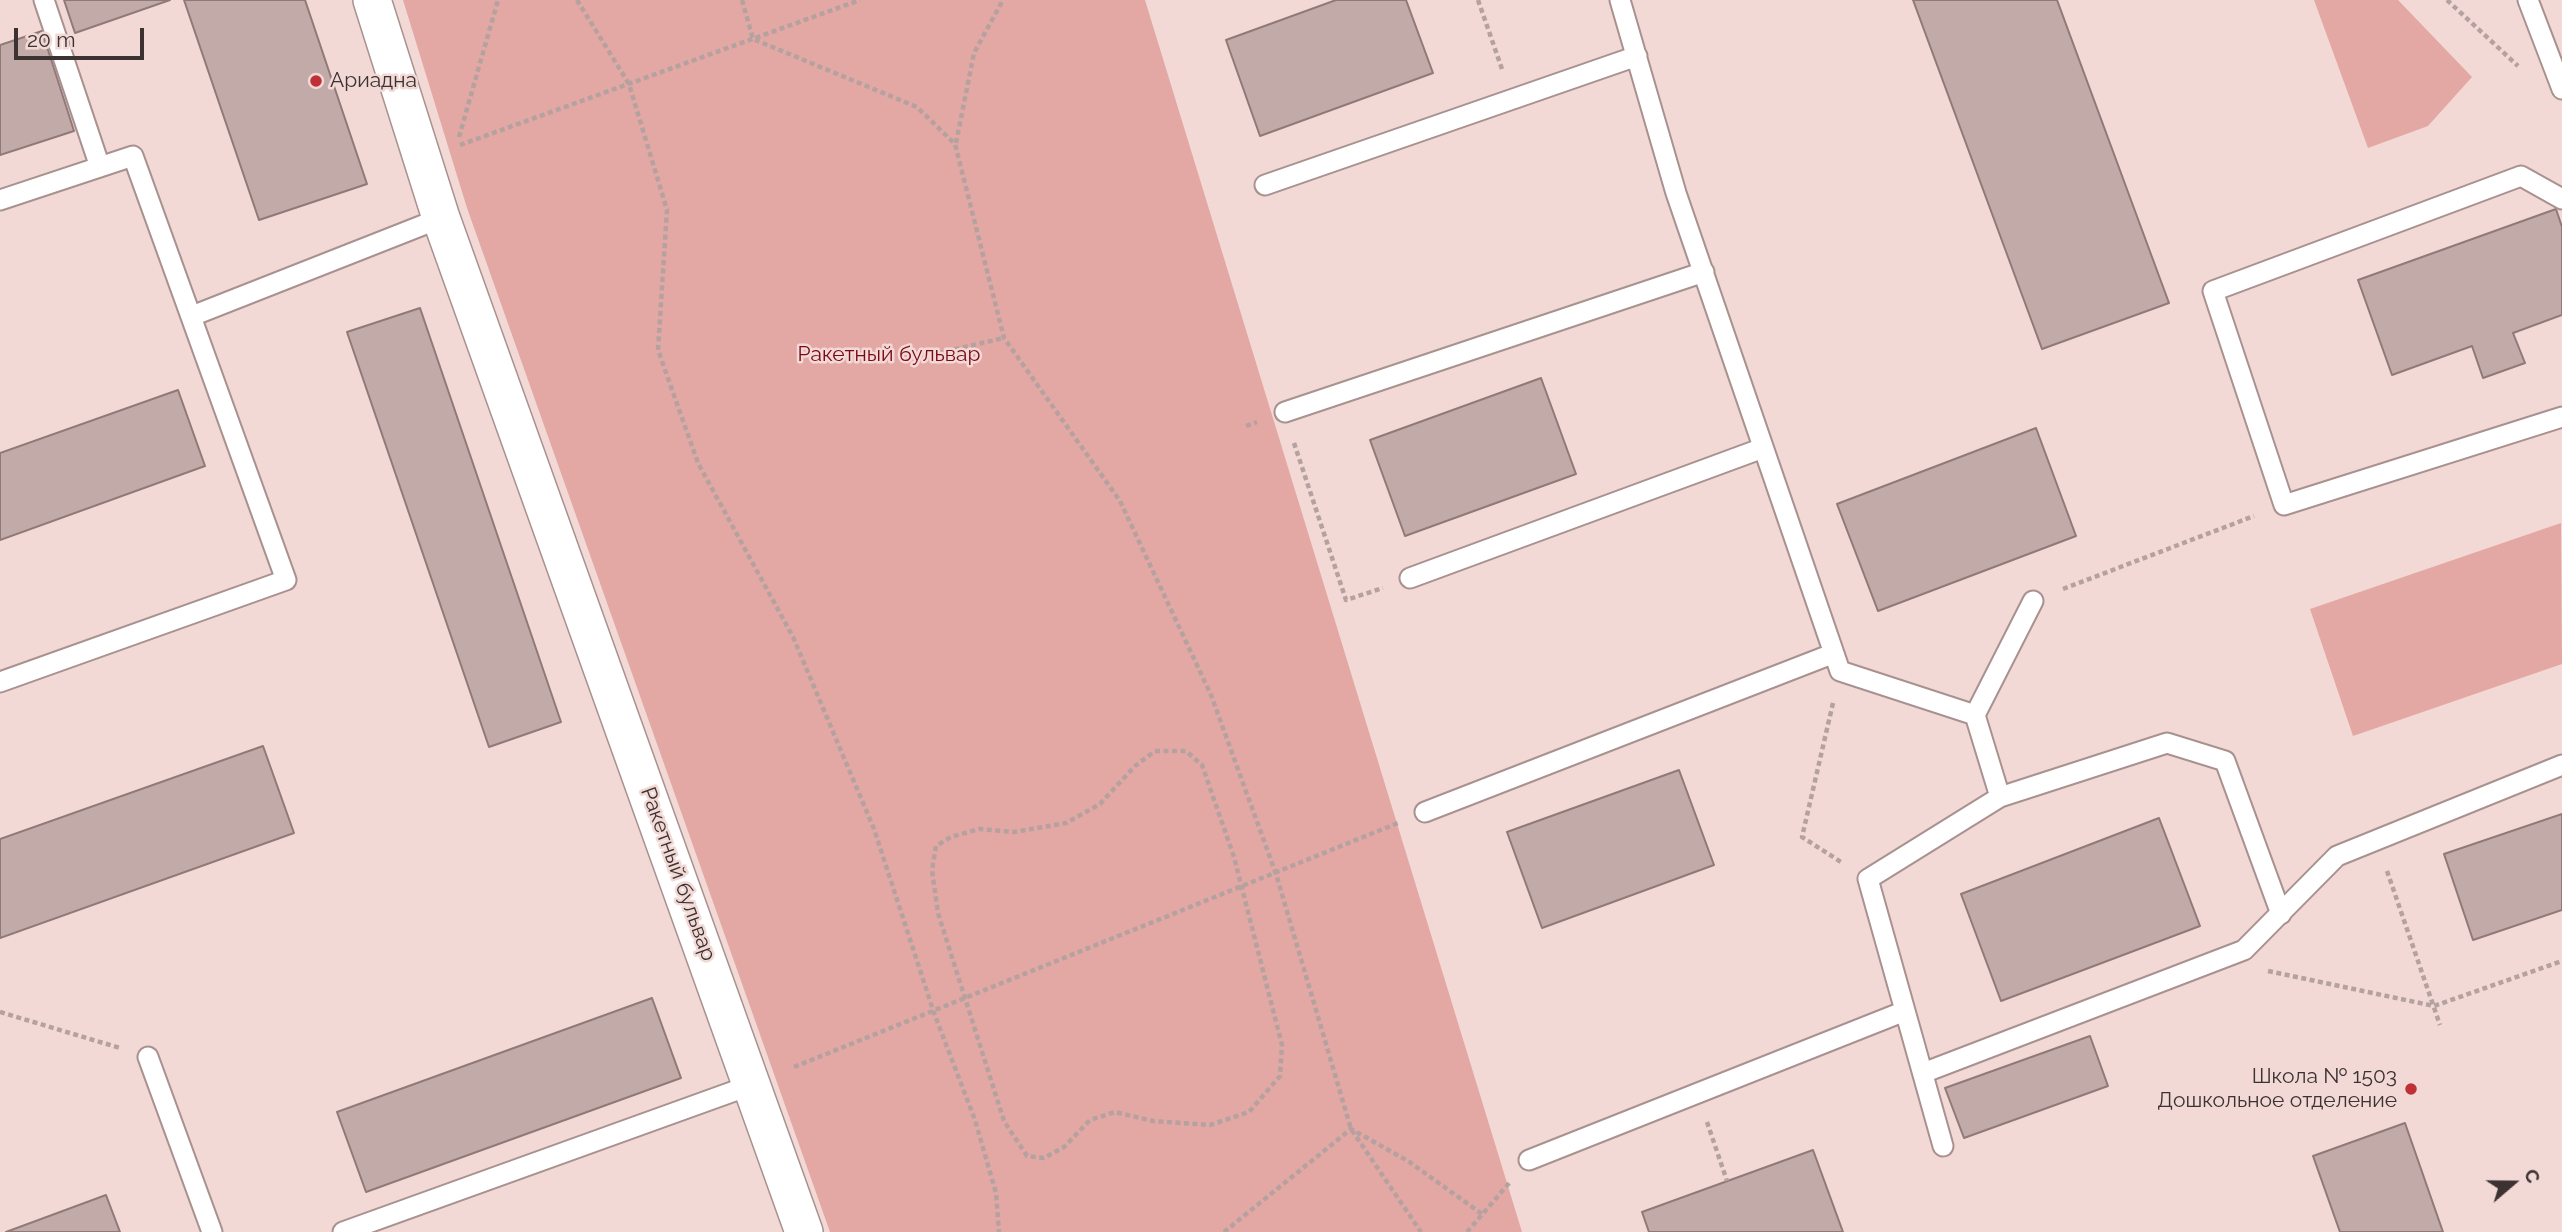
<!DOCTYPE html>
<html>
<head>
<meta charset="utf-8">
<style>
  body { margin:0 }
  #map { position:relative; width:2562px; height:1232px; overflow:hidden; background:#f2d9d6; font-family:Raleway,sans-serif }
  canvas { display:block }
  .north { position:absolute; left:2478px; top:1148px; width:70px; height:70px; -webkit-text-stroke:5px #f2d9d6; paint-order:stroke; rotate:70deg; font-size:19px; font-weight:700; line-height:28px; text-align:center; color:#3b3231 }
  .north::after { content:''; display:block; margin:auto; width:24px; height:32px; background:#3b3231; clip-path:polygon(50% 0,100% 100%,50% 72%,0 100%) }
  .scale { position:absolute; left:14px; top:28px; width:130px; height:32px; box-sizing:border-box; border:4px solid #3b3231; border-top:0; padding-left:9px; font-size:21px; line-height:24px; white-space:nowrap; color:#3b3231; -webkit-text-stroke:5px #f2d9d6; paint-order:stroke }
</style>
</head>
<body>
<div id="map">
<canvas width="2562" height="1232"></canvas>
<div class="north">С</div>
<div class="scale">20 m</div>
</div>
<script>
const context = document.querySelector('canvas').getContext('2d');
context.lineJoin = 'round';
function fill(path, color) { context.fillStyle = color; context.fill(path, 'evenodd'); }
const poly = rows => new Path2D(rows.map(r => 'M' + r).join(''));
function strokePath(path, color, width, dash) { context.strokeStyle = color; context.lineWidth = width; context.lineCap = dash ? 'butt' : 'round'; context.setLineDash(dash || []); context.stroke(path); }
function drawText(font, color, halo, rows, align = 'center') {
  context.font = font + ' Raleway,sans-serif'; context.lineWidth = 5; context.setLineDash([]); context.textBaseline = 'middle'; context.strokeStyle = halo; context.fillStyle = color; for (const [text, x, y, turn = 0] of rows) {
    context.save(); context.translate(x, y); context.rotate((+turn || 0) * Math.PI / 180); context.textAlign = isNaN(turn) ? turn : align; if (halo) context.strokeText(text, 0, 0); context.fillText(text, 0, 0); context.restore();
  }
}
fill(poly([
  [403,0,1145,0,1522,1232,830,1232,467,208],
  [2314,0,2398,0,2472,77,2428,126,2368,148],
  [2561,523,2562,664,2353,736,2310,609]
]), '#e3a8a3');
const building = poly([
  [64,0,170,0,75,33,64,0],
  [184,0,305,0,367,184,259,220,184,0],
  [1336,0,1406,0,1433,73,1260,136,1226,40,1336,0],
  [1913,0,2057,0,2169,303,2042,349,1913,0],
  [42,31,74,131,0,155,0,45,42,31],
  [2556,209,2562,227,2562,315,2513,333,2525,363,2483,378,2472,346,2392,375,2358,280,2556,209],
  [420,308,561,722,489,747,347,332,420,308],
  [1541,378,1576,474,1405,536,1370,440,1541,378],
  [178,390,205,466,0,540,0,453,178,390],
  [2036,428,2076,536,1878,611,1837,504,2036,428],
  [263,746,294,833,0,938,0,839,263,746],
  [1679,770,1714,865,1542,928,1507,832,1679,770],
  [2562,814,2562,910,2473,940,2444,854,2562,814],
  [2159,818,2200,926,2001,1001,1961,894,2159,818],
  [652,998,681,1078,366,1192,337,1112,652,998],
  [2090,1036,2108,1086,1964,1138,1945,1088,2090,1036],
  [2405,1123,2443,1232,2340,1232,2313,1156,2405,1123],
  [1813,1150,1843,1232,1649,1232,1642,1212,1813,1150],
  [106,1195,120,1232,6,1232,106,1195]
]);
fill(building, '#c2aaa8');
strokePath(building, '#907a78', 2);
const lane = poly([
  [44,0,100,167],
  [1620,0,1676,193,1840,671,1975,715,2000,797,1868,879,1943,1146],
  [2528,0,2562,89],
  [1265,185,1637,56],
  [2562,199,2521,176,2213,291,2284,505,2562,417],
  [0,200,133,156,286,580,0,682],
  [192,316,441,218],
  [1285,412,1704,272],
  [1410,578,1763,448],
  [1975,715,2033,601],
  [2000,797,2167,743,2225,761,2281,914],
  [1425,812,1832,654],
  [148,1057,212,1232],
  [1923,1073,2244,950,2337,856,2562,765],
  [1529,1160,1905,1011],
  [343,1232,754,1084]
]);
const street = poly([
  [372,0,441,218,804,1232]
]);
strokePath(lane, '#a8918f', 23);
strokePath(street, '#a8918f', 40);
strokePath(poly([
  [577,0,629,84,667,210,658,350,698,463,793,637,874,829,934,1013,975,1120,996,1193,999,1232],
  [742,0,753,39,917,107,955,144,1004,338,1120,501,1211,695,1276,874,1351,1129,1421,1232],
  [1478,0,1502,69],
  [2447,0,2518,66],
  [459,137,498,0],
  [956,143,974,53,1003,0],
  [460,145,860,0],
  [938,353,1004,338],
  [1246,426,1257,422],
  [1294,443,1346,600,1383,588],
  [2063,589,2254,516],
  [1833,703,1802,837,1841,862],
  [1155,751,1186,751,1202,765,1234,857,1282,1045,1280,1076,1249,1112,1210,1125,1153,1121,1115,1112,1090,1120,1064,1147,1044,1158,1027,1156,1004,1121,938,913,932,870,936,846,951,837,979,829,1014,832,1066,823,1100,804,1135,766,1155,751],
  [2387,871,2440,1025],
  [2268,971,2434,1006,2562,961],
  [0,1012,120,1048],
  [794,1067,1398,823],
  [1707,1122,1727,1181],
  [1224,1232,1351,1129,1408,1161,1482,1214],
  [1467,1232,1510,1182]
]), '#b5a19f', 4.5, [5, 3.5]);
strokePath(lane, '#fff', 19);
strokePath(street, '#fff', 37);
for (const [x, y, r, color] of [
  [316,81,7,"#c03037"],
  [2411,1089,7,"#c03037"]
]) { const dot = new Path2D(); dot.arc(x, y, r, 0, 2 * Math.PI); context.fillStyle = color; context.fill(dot); strokePath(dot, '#f2d9d6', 2.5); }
drawText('21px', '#3b3231', '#f2d9d6', [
  ["Ариадна",330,81],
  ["Школа № 1503",2397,1077,"right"],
  ["Дошкольное отделение",2397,1101,"right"]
], 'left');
drawText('21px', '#7a0816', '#f2d9d6', [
  ["Ракетный бульвар",889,355]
]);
drawText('21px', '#3b3231', '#f2d9d6', [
  ["Ракетный бульвар",678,874,70]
]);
</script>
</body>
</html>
